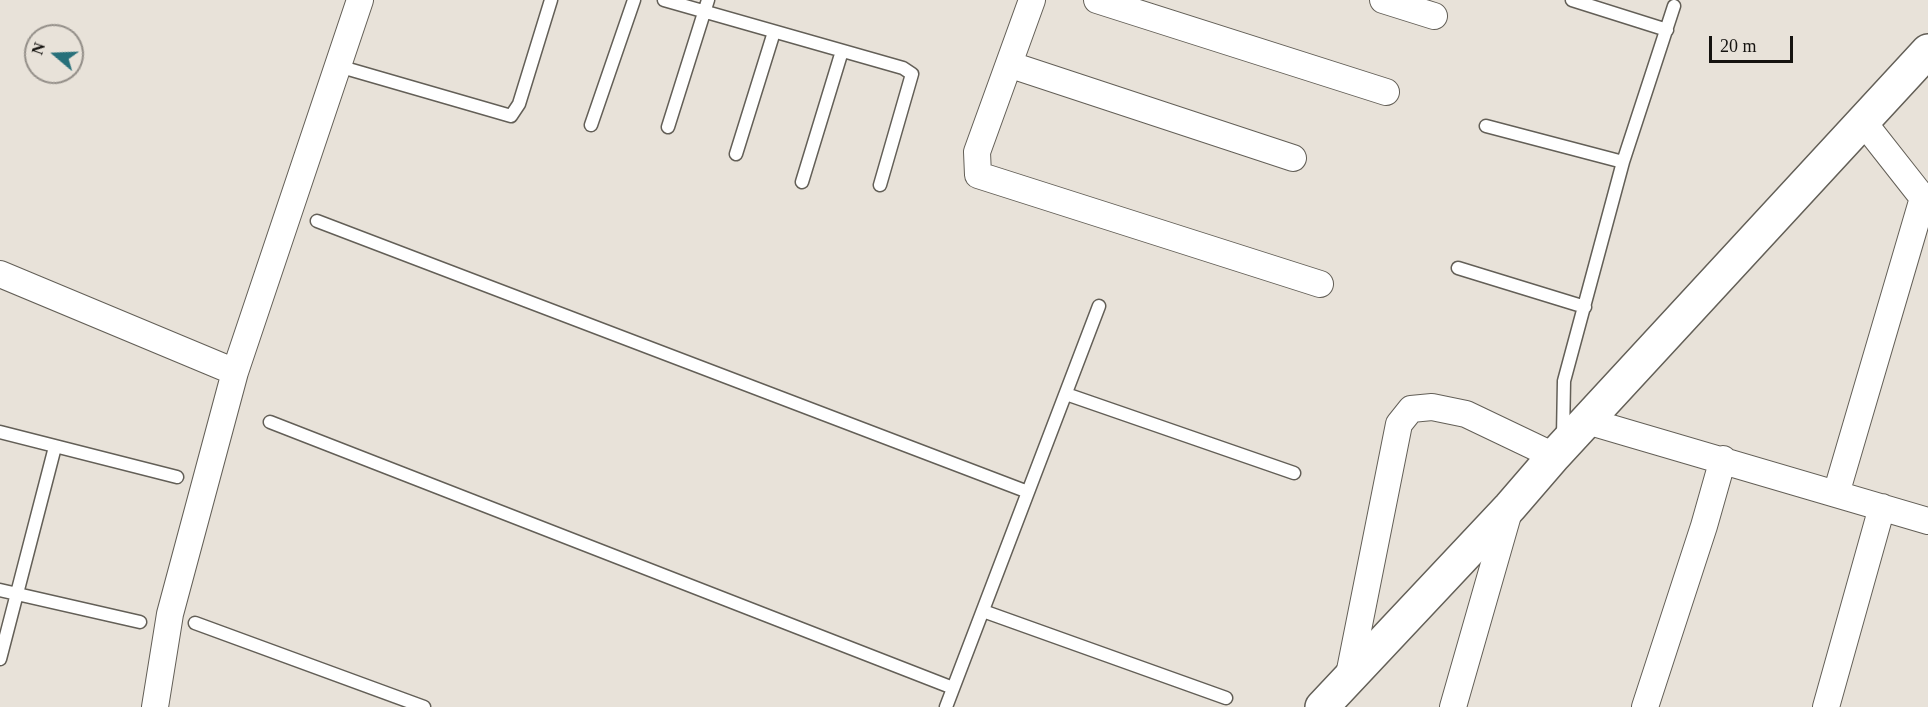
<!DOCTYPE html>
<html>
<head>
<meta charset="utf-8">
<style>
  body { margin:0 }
  #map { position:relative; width:1928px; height:707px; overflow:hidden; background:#e8e2d9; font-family:Georgia,serif }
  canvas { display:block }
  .north { position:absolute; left:24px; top:24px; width:60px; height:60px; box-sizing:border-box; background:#e8e2d9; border:2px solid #948f89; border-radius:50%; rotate:289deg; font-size:16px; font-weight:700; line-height:24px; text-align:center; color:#151310 }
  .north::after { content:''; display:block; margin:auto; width:21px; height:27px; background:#27707a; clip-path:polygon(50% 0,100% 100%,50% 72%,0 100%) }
  .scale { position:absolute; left:1709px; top:36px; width:84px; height:27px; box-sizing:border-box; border:3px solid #151310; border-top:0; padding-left:8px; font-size:18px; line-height:21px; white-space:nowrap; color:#151310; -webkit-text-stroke:4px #e8e2d9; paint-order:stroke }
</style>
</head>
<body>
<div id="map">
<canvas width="1928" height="707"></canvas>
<div class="north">N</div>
<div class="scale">20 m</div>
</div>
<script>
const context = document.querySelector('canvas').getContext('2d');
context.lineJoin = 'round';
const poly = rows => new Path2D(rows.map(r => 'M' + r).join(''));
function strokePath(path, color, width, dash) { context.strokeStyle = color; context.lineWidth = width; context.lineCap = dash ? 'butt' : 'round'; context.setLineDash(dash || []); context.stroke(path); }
const lane = poly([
  [664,0,903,68,912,74,880,185],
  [1572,0,1667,30],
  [338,66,511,116,519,104,551,0],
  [591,125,634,0],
  [1486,126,1623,162],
  [668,127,708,0],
  [736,154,774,32],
  [802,182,842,51],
  [317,221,1028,492],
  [1458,268,1585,307],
  [1066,394,1294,473],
  [270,422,953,688],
  [0,432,177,477],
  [1563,436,1564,381,1623,162,1674,6],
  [0,590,140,622],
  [983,611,1226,698],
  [195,623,424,707],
  [0,659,55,447],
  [946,707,1099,306]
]);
const street = poly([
  [1032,0,977,152,978,175,1320,284],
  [1097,0,1386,92],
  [1383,0,1434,16],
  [1011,65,1293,158],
  [0,274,235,372,170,614,155,707],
  [235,372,360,0],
  [1587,421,1928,521],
  [1836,494,1923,198,1864,123],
  [1348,680,1399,424,1411,409,1432,407,1466,414,1554,456],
  [1453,707,1510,508],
  [1645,707,1704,526,1723,459],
  [1826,707,1882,507]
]);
const secondary = poly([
  [1322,707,1510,507,1554,456,1928,51]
]);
strokePath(lane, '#635f57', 15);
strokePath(street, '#635f57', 28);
strokePath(secondary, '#635f57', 36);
strokePath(lane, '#fff', 12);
strokePath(street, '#fff', 26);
strokePath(secondary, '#fff', 33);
</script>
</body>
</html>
